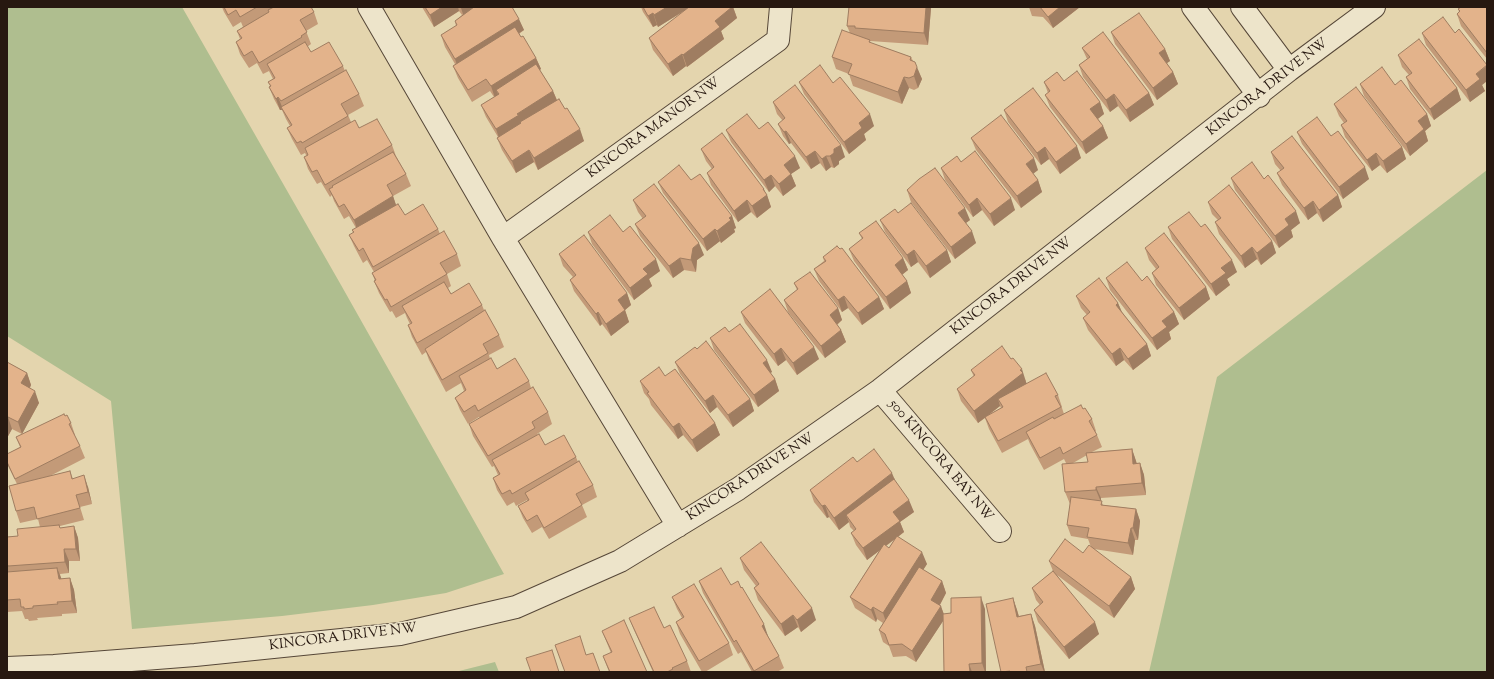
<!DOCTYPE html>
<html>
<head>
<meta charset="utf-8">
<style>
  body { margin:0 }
  #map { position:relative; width:1494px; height:679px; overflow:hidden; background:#e4d5ae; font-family:"Sorts Mill Goudy",serif }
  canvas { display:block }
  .frame { position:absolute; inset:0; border:8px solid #271810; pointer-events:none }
</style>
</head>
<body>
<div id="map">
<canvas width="1494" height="679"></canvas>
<div class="frame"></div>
</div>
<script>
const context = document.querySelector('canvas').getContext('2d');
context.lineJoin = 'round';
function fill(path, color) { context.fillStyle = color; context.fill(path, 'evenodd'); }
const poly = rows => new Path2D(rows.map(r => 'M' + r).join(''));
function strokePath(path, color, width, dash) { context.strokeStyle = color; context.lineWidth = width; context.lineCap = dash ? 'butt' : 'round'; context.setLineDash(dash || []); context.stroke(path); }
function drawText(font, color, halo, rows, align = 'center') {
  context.font = font + ' "Sorts Mill Goudy",serif'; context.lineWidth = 3; context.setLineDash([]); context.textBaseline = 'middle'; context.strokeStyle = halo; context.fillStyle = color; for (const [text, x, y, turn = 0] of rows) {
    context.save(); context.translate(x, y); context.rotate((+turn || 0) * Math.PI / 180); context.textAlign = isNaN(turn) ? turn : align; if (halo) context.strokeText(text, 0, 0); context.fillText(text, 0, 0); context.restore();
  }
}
fill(poly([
  [7,7,182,7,341,285,504,574,446,593,373,605,282,616,132,629,111,401,7,336],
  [1487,170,1487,672,1149,672,1217,377],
  [495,662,499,672,455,672]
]), '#afbe8f');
const minor = poly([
  [369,7,503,238,678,526],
  [1193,7,1259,96],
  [1242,7,1289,70],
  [503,238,778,40,781,7],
  [880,390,1000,531],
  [7,668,54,666,195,655,400,634,516,607,620,561,738,489,880,390,1289,70,1374,7]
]);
strokePath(minor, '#564738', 24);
strokePath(minor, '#ede4ca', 22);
fill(poly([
  [222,7,311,7,314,12,318,24,306,31,311,44,307,47,311,52,343,66,345,71,359,94,364,106,348,115,351,122,359,128,392,145,396,156,406,174,411,186,393,196,396,205,405,215,438,229,440,234,457,254,461,266,447,274,451,286,448,288,451,294,482,305,484,310,499,335,504,347,489,355,490,359,497,369,529,381,531,388,548,412,552,424,537,434,545,445,576,457,578,462,593,485,597,497,582,505,587,517,549,539,542,527,532,533,523,518,518,506,527,501,527,500,516,506,514,502,507,506,497,490,493,478,498,475,494,466,492,467,473,436,469,424,480,418,479,417,468,424,460,410,455,398,464,391,461,383,446,392,429,360,426,352,422,355,412,337,408,325,410,324,407,318,405,313,396,318,392,311,390,312,379,293,374,281,375,281,372,273,374,272,367,260,363,263,354,246,349,235,353,233,352,230,356,228,349,216,344,219,334,201,332,195,330,197,321,182,317,184,308,169,304,157,307,155,306,155,305,153,301,155,292,139,287,128,290,126,286,119,282,110,280,110,274,99,269,87,270,86,268,82,273,79,269,71,263,74,257,63,249,68,240,54,236,42,240,39,237,31,243,27,241,22,233,27,224,12],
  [422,7,512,7,524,30,519,34,536,58,541,69,540,70,553,91,557,100,584,141,538,170,534,162,516,173,502,150,497,138,498,137,486,117,481,105,494,97,490,91,472,102,458,78,453,66,455,64,445,47,441,35,456,26,455,21,462,15,459,11,434,27],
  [641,7,733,7,737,18,721,31,724,39,687,67,686,66,673,76,653,50,649,38,686,10,658,27,657,25,653,27,643,12],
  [1029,7,1080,7,1053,28,1043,17,1032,16],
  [1487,7,1487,59,1461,26,1457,14,1459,12,1458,9],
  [931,8,928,45,870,41,871,43,911,57,922,79,918,88,914,90,909,88,902,104,853,86,849,74,836,69,832,57,850,33,847,26],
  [1111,32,1165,49,1170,61,1167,63,1173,72,1178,84,1157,100,1115,44],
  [1422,33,1455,33,1487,65,1487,81,1482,85,1485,91,1470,102,1426,45],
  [1082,48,1149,93,1154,105,1130,122,1118,106,1110,112,1083,77,1079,65,1087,59],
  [1398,55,1457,88,1461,100,1434,120,1410,89,1406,77,1409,75,1402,67],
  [1064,81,1100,102,1104,114,1098,119,1103,126,1108,138,1086,154,1050,107,1045,95,1048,93,1044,82],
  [799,82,874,126,864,134,866,140,849,154,804,94],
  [1360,84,1395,85,1427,114,1431,126,1425,131,1428,141,1410,156,1364,96],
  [773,102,845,157,839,161,839,164,834,168,831,167,826,171,820,163,811,169,791,143,789,144,783,136,778,124,783,121,777,114],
  [1334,104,1402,147,1406,159,1387,173,1380,165,1372,171,1345,137,1341,125,1344,123,1339,116],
  [1004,110,1081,158,1060,174,1049,159,1041,165,1008,122],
  [759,129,800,168,791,174,796,186,783,196,775,186,769,192,731,142,726,130],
  [1297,132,1331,136,1369,179,1343,199,1302,144],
  [971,138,1038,170,1033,174,1038,180,1042,192,1021,208,976,150],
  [701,149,765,193,767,195,771,207,757,218,751,212,738,222,711,185,707,173,712,169,706,161],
  [1271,152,1338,195,1342,207,1323,222,1317,213,1308,220,1282,185,1277,173,1281,171,1275,164],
  [961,162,1015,210,994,226,982,210,973,217,945,180,941,168],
  [1231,178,1264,179,1300,223,1291,230,1293,237,1279,248,1235,190],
  [691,180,732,216,736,228,734,229,735,232,721,243,720,241,707,251,663,193,658,182],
  [907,190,970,220,966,223,976,243,955,259,911,202],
  [633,200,704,255,697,260,696,272,684,270,673,278,640,236,635,224,643,219,638,212],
  [1208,202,1272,241,1276,253,1261,265,1257,259,1245,268,1219,234,1215,222,1218,220,1212,214],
  [898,213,947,250,951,262,930,278,918,262,911,267,885,232,880,220],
  [1168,227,1201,227,1237,272,1227,279,1230,285,1216,296,1172,239],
  [588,232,623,232,660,271,649,279,652,286,634,300,592,244],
  [859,233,903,258,908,270,902,275,907,281,911,293,890,309,854,261,849,249,862,239],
  [1145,248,1206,287,1210,299,1184,320,1156,285,1152,273,1156,269,1149,260],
  [559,254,627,293,631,305,625,310,629,322,611,336,602,324,600,326,574,291,570,280,573,277,563,266],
  [823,257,879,297,884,309,862,325,848,308,842,312,819,281,814,269,824,261],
  [1106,278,1142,281,1174,312,1179,324,1169,332,1171,339,1157,350,1110,290],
  [794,283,838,308,842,320,837,325,841,330,846,342,825,358,788,312,784,300,797,290],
  [1076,296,1118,303,1122,312,1147,344,1151,356,1133,370,1124,360,1116,366,1088,330,1083,318,1087,315,1081,308],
  [741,312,819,359,797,375,786,360,778,366,745,323],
  [729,332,772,372,770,373,775,379,779,391,758,407,714,350,710,338],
  [7,362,27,373,31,385,30,388,39,403,22,434,12,429,7,438],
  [675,362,750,399,754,411,733,427,717,407,710,413,680,374],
  [971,370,1026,380,1025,381,1027,384,1058,395,1062,407,1062,408,1064,414,1083,409,1092,419,1096,431,1095,432,1097,435,1102,447,1092,452,1132,449,1136,461,1137,463,1140,463,1144,475,1146,495,1101,498,1101,501,1103,505,1136,509,1140,521,1138,540,1135,540,1133,555,1094,549,1131,577,1135,589,1114,618,1057,575,1099,634,1069,659,1038,622,1034,610,1040,605,1036,600,1032,588,1053,571,1049,561,1083,553,1091,547,1088,539,1071,536,1067,525,1070,504,1065,492,1066,463,1064,459,1044,470,1030,444,1028,439,1002,453,989,429,985,418,978,423,961,401,957,389,974,377],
  [1000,406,1001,408,990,414],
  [1087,455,1088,462,1073,463],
  [665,376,715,423,720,435,697,452,683,435,678,439,651,405,649,399,644,393,640,381],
  [65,416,71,423,75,435,74,435,80,446,85,458,50,476,70,471,73,479,88,487,92,504,80,507,84,520,60,526,60,528,74,526,78,538,80,561,69,561,69,573,60,574,61,579,70,578,74,590,77,613,62,614,62,616,37,618,38,620,29,621,28,619,25,619,22,611,7,612,7,537,18,536,40,527,38,519,20,523,16,511,17,484,7,464,7,454,20,447,16,437],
  [857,462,896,482,914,512,900,522,904,532,898,537,927,564,923,570,942,581,946,593,940,605,944,614,951,613,985,609,986,672,944,672,943,621,916,662,906,656,893,657,889,646,883,642,879,630,883,623,877,619,876,622,855,608,850,597,879,551,867,560,856,545,851,533,854,531,850,527,849,522,839,530,829,517,827,518,814,502,810,490],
  [894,540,889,548,886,546],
  [740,558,816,620,801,632,798,627,785,636,758,600,754,588,756,586,744,570],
  [699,581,731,585,768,636,779,656,784,668,777,672,752,672,741,652,738,654,703,593],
  [672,597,729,643,733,655,705,672,702,672,680,634,676,622,682,618,677,609],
  [1013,598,1019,616,1031,614,1035,626,1045,672,1001,672],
  [629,618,664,628,687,661,691,672,653,672,634,630],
  [602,631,647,672,609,672,603,656,611,653]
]), '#c39a78');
fill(poly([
  [442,7,458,7,459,11,434,27,430,15],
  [462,7,485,7,465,20,461,8],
  [667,7,690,7,658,27,654,15],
  [732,7,733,7,737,18,721,31,724,39,687,67,683,55,715,21],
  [926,7,931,7,931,8,928,45,924,33],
  [1060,7,1080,7,1053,28,1048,17],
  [653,13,657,25,653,27,648,16],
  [519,19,524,30,459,71,455,59],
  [1165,49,1170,61,1164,65,1159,53],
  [682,54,686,66,673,76,668,64],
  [536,58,541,69,500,95,496,90,499,96,495,98,491,86],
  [1487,66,1487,81,1482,85,1485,91,1470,102,1466,90,1476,74],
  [917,67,922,79,918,88,914,76],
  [1173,72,1178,84,1157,100,1153,88],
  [904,77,909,88,902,104,898,92],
  [1457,88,1461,100,1434,120,1430,109],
  [553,91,558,103,522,128,500,141,496,129,517,114],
  [1149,93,1154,105,1130,122,1126,110],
  [1114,94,1118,106,1110,112,1106,100],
  [278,97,283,109,281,107,282,110,280,110,276,99],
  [1100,102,1104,114,1095,121,1090,109],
  [870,114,874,126,864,134,866,140,849,154,844,142,859,123],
  [1427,114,1431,126,1425,131,1428,141,1410,156,1406,144,1418,121],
  [1103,126,1108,138,1086,154,1082,142],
  [580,129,584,141,538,170,534,158],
  [786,131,791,143,789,144,784,132],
  [841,145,845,157,839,161,839,164,834,168,830,156,834,149],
  [1077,146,1081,158,1060,174,1056,162],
  [1045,147,1049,159,1041,165,1037,153],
  [1402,147,1406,159,1387,173,1383,161],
  [529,150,534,162,516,173,512,161],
  [815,151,820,163,811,169,806,157],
  [1376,153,1380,165,1372,171,1367,160],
  [795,156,800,168,791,174,796,186,783,196,779,184,784,165],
  [826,156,831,167,826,171,822,159],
  [1034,158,1038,170,1030,176,1026,164],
  [1365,167,1369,179,1343,199,1339,187],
  [771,175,775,186,769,192,764,180],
  [1038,180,1042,192,1021,208,1017,196],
  [763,189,764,189,766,195,767,195,771,207,757,218,752,206],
  [1338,195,1342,207,1323,222,1319,210],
  [393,196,397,208,358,232,354,220],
  [977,198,982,210,973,217,969,205],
  [1011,198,1015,210,994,226,990,214],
  [747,200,751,212,738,222,734,211],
  [1313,201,1317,213,1308,220,1304,208],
  [965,208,970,220,963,225,958,213],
  [1296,211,1300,223,1291,230,1293,237,1279,248,1275,236,1285,219],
  [732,216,736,228,734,229,735,232,721,243,717,231,729,218],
  [715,229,720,241,707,251,703,239],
  [972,231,976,243,955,259,951,247],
  [1272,241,1276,253,1261,265,1257,253],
  [699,243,704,255,697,260,696,272,691,260,693,248],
  [1252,247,1257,259,1245,268,1241,256],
  [914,250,918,262,911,267,907,255],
  [947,250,951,262,930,278,926,266],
  [680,258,684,270,673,278,669,266],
  [903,258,908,270,899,277,895,265],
  [656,259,660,271,649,279,652,286,634,300,630,288,643,269],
  [1232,260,1237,272,1227,279,1230,285,1216,296,1211,284,1221,268],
  [907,281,911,293,890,309,886,297],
  [1206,287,1210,299,1184,320,1179,308],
  [627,293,631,305,625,310,629,322,611,336,606,324,618,300],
  [844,296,848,308,842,312,838,300],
  [879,297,884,309,862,325,858,313],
  [1118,303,1123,315,1116,305],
  [838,308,842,320,834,327,830,315],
  [598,312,602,324,600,326,596,314],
  [1174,312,1179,324,1169,332,1171,339,1157,350,1152,338,1162,321],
  [841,330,846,342,825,358,821,346],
  [1147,344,1151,356,1133,370,1128,359],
  [814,347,819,359,797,375,793,363],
  [781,348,786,360,778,366,774,354],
  [1120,348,1124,360,1116,366,1112,354],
  [767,360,772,372,767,375,763,363],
  [1022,369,1027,385,998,399,1000,406,978,423,974,411],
  [27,373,31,385,26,395,21,383],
  [775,379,779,391,758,407,754,395],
  [35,391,39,403,22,434,18,422],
  [713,395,717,407,710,413,705,401],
  [750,399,754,411,733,427,728,415],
  [8,417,12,429,7,438,7,418],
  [679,423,683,435,678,439,673,427],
  [715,423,720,435,697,452,692,440],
  [1132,449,1136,461,1138,476,1133,464],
  [1140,463,1144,475,1146,495,1142,483],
  [892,473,897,485,846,515,849,522,839,530,834,518],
  [84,475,88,487,92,504,88,492],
  [1096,487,1101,498,1101,502,1096,490],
  [909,500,914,512,900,522,904,532,867,560,863,548,893,512],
  [825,505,829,517,827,518,822,506],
  [1136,509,1140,521,1138,540,1133,528],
  [74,526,78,538,80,561,76,549],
  [1131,528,1135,540,1133,555,1128,543],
  [64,549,69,561,69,573,65,562],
  [922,552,927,564,887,625,883,613],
  [57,568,62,580,59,579],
  [1131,577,1135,589,1114,618,1109,606],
  [70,578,74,590,77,613,72,601],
  [942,581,946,593,936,612,931,600],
  [981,597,985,609,986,672,985,672,982,663],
  [1013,598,1017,610,1022,629,1017,617],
  [941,606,945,618,916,662,912,651],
  [873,607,877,619,876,622,871,610],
  [812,608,816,620,801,632,797,620],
  [1031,614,1035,626,1045,672,1044,672,1041,664],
  [793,615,798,627,785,636,781,624],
  [1095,622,1099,634,1069,659,1064,647],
  [764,624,768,636,766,638,762,626],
  [969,664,972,672,970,672]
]), '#9f7d61');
const building = poly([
  [224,7,257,7,240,17,236,10,228,15,224,7],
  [274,7,311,7,314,12,300,20,307,32,301,36,302,37,259,63,252,51,244,56,236,42,242,38,237,31,269,12,268,10,274,7],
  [425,7,442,7,430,15,425,7],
  [474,7,512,7,519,19,455,59,441,35,457,25,455,21,474,7],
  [643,7,667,7,654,15,653,13,648,16,643,7],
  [689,7,732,7,715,21,720,27,683,55,682,54,668,64,649,38,689,7],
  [849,7,926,7,924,33,855,28,855,26,847,26,849,7],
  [1040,7,1060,7,1048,17,1040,7],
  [1461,7,1487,7,1487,53,1457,14,1460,11,1458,9,1461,7],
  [1139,13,1165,49,1159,53,1173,72,1153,88,1111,32,1139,13],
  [1443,17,1455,33,1459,29,1487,65,1476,74,1480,79,1466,90,1422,33,1443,17],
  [515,27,521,37,523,36,536,58,491,86,486,79,468,90,453,66,515,27],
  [842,30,870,40,869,42,911,57,910,60,915,62,917,67,914,76,909,78,904,77,898,92,848,74,852,64,832,57,842,30],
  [1103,32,1149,93,1126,110,1114,94,1106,100,1079,65,1090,57,1082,48,1103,32],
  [1419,39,1457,88,1430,109,1406,77,1412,73,1398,55,1419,39],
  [305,42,311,52,329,42,343,66,281,101,278,97,276,99,269,87,271,86,268,82,275,78,267,64,305,42],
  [536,64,553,91,517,114,519,115,496,129,481,105,499,94,496,90,536,64],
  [820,65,833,83,840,77,870,114,859,123,862,128,844,142,799,82,820,65],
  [1382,67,1395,85,1401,80,1427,114,1418,121,1424,129,1406,144,1360,84,1382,67],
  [346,70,359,94,341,104,348,116,302,143,301,141,297,143,287,128,292,125,281,107,346,70],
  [1077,71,1100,102,1090,109,1103,126,1082,142,1045,95,1050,91,1044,82,1057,72,1064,81,1077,71],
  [795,85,841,145,834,149,834,153,830,156,826,156,822,159,815,151,806,157,786,131,784,132,778,124,785,118,773,102,795,85],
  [1356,87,1402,147,1383,161,1376,153,1367,160,1341,125,1347,121,1334,104,1356,87],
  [1033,88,1077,146,1056,162,1045,147,1037,153,1004,110,1033,88],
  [559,99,565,109,567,108,580,129,534,158,529,150,512,161,497,138,521,123,520,122,559,99],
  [747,114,759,129,768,122,795,156,784,165,791,174,779,184,771,175,764,180,726,130,747,114],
  [1001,115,1034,158,1026,164,1038,180,1017,196,971,138,1001,115],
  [1317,117,1331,136,1338,131,1365,167,1339,187,1297,132,1317,117],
  [377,119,392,145,325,185,317,170,312,172,304,157,308,155,305,148,355,120,359,128,377,119],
  [722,133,764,189,763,189,767,195,752,206,747,200,734,211,707,173,714,167,701,149,722,133],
  [1292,136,1338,195,1319,210,1313,201,1304,208,1277,173,1284,168,1271,152,1292,136],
  [975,151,1011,198,990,214,977,198,969,205,941,168,957,156,961,162,975,151],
  [393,152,406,174,387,185,393,196,354,220,344,204,339,207,329,189,333,187,332,186,393,152],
  [1252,162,1264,179,1268,175,1296,211,1285,219,1289,225,1275,236,1231,178,1252,162],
  [679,165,691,180,700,174,732,216,729,218,731,220,717,231,715,229,703,239,658,182,679,165],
  [935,168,965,208,958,213,972,231,951,247,907,190,919,179,935,168],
  [654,184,699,243,693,248,691,260,680,258,669,266,635,224,646,216,633,200,654,184],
  [1229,185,1272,241,1257,253,1252,247,1241,256,1215,222,1221,218,1208,202,1229,185],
  [911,203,947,250,926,266,914,250,907,255,880,220,895,209,898,213,911,203],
  [398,204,405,215,423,204,438,229,373,267,363,248,359,251,349,235,354,232,352,230,398,204],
  [1189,212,1201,227,1205,224,1232,260,1221,268,1226,273,1211,284,1168,227,1189,212],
  [610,215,623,232,630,226,656,259,643,269,648,274,630,288,588,232,610,215],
  [876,221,903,258,895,265,907,281,886,297,849,249,863,238,859,233,876,221],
  [444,231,457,254,440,263,447,274,391,307,387,299,385,300,374,281,376,280,372,273,444,231],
  [1164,233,1206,287,1179,308,1152,273,1159,267,1145,248,1164,233],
  [584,235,627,293,618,300,625,310,606,324,598,312,596,314,570,280,576,275,559,254,584,235],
  [837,246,840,249,842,248,879,297,858,313,844,296,838,300,814,269,826,261,823,257,837,246],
  [1127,262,1142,281,1147,276,1174,312,1162,321,1167,327,1152,338,1106,278,1127,262],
  [810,272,838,308,830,315,841,330,821,346,784,300,798,289,794,283,810,272],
  [1099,278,1118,303,1116,305,1147,344,1128,359,1120,348,1112,354,1083,318,1090,312,1076,296,1099,278],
  [444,282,451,294,469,283,482,305,417,343,408,325,412,323,402,306,444,282],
  [770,289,814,347,793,363,781,348,774,354,741,312,770,289],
  [485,310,499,335,483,344,488,353,442,380,425,349,485,310],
  [740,324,767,360,763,363,775,379,754,395,710,338,725,327,729,332,740,324],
  [706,341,750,399,728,415,713,395,705,401,675,362,695,347,697,349,706,341],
  [1002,346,1011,359,1013,358,1022,369,1020,370,1023,373,974,411,957,389,975,375,971,370,1002,346],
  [491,358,497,369,515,358,529,381,478,411,475,405,464,412,455,398,466,390,459,376,491,358],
  [7,362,27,373,21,383,35,391,18,422,8,417,7,418,7,362],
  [659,367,665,376,675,369,715,423,692,440,679,423,673,427,647,393,649,392,640,381,659,367],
  [1046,373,1058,395,1055,396,1061,407,998,441,985,417,1003,407,998,399,1046,373],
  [533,387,548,412,532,422,535,428,488,456,469,424,533,387],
  [1081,405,1083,409,1085,408,1092,419,1089,421,1097,435,1063,454,1060,447,1040,458,1026,432,1053,417,1054,419,1081,405],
  [64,414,65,416,67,415,71,423,69,424,80,446,15,479,7,462,7,454,21,447,16,437,64,414],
  [539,434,545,445,564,435,576,457,512,494,510,490,502,494,493,478,500,474,492,460,539,434],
  [874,449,892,473,834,518,825,505,822,506,810,490,853,457,857,462,874,449],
  [1132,449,1133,464,1140,463,1142,483,1096,487,1096,490,1065,492,1062,464,1088,462,1086,453,1132,449],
  [579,461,593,485,576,494,582,505,544,528,537,515,527,521,518,506,529,500,525,493,579,461],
  [70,471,72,479,84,475,88,492,76,495,80,508,37,519,34,507,16,511,9,486,70,471],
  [894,479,909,500,893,512,900,521,863,548,851,533,856,529,846,515,894,479],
  [1071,497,1102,501,1101,505,1136,509,1133,528,1131,528,1128,543,1087,537,1089,528,1067,525,1071,497],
  [59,525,60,528,74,526,76,549,64,549,65,562,8,566,7,564,7,537,18,536,17,529,59,525],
  [897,536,922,552,883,613,873,607,871,610,850,597,884,544,889,548,897,536],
  [1065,539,1083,553,1089,545,1131,577,1109,606,1049,561,1065,539],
  [761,542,812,608,797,620,793,615,781,624,754,588,759,584,740,558,761,542],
  [919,567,942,581,931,600,941,606,912,651,902,644,889,645,885,634,879,630,919,567],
  [57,568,59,579,70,578,72,601,57,602,58,604,33,606,33,608,24,609,24,607,21,607,20,599,7,600,7,572,57,568],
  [721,568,731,585,738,581,741,588,742,587,764,624,762,626,779,656,754,671,736,640,734,642,699,581,721,568],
  [1053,571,1095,622,1064,647,1034,610,1043,602,1032,588,1053,571],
  [694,584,729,643,699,661,676,622,684,617,672,597,694,584],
  [981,597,982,663,969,664,970,672,944,672,943,614,951,613,951,598,981,597],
  [1013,598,1017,617,1031,614,1041,664,1026,667,1027,672,1010,672,1010,671,1001,672,986,604,1013,598],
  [654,607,664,628,670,625,687,661,672,668,673,669,667,672,654,672,629,618,654,607],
  [624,620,647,672,610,672,603,656,612,652,602,631,624,620],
  [580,636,586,655,593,653,600,672,565,672,555,645,580,636],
  [552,650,559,672,531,672,526,658,552,650]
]);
fill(building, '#e3b38b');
strokePath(building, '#9f7d61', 1);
drawText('14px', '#271810', '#ede4ca', [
  ["KINCORA DRIVE NW",1268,88,-38],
  ["KINCORA MANOR NW",654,129,-36],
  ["KINCORA DRIVE NW",1012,287,-38],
  ["500 KINCORA BAY NW",940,461,50],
  ["KINCORA DRIVE NW",751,478,-33],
  ["KINCORA DRIVE NW",343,638,-7]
]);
</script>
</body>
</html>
